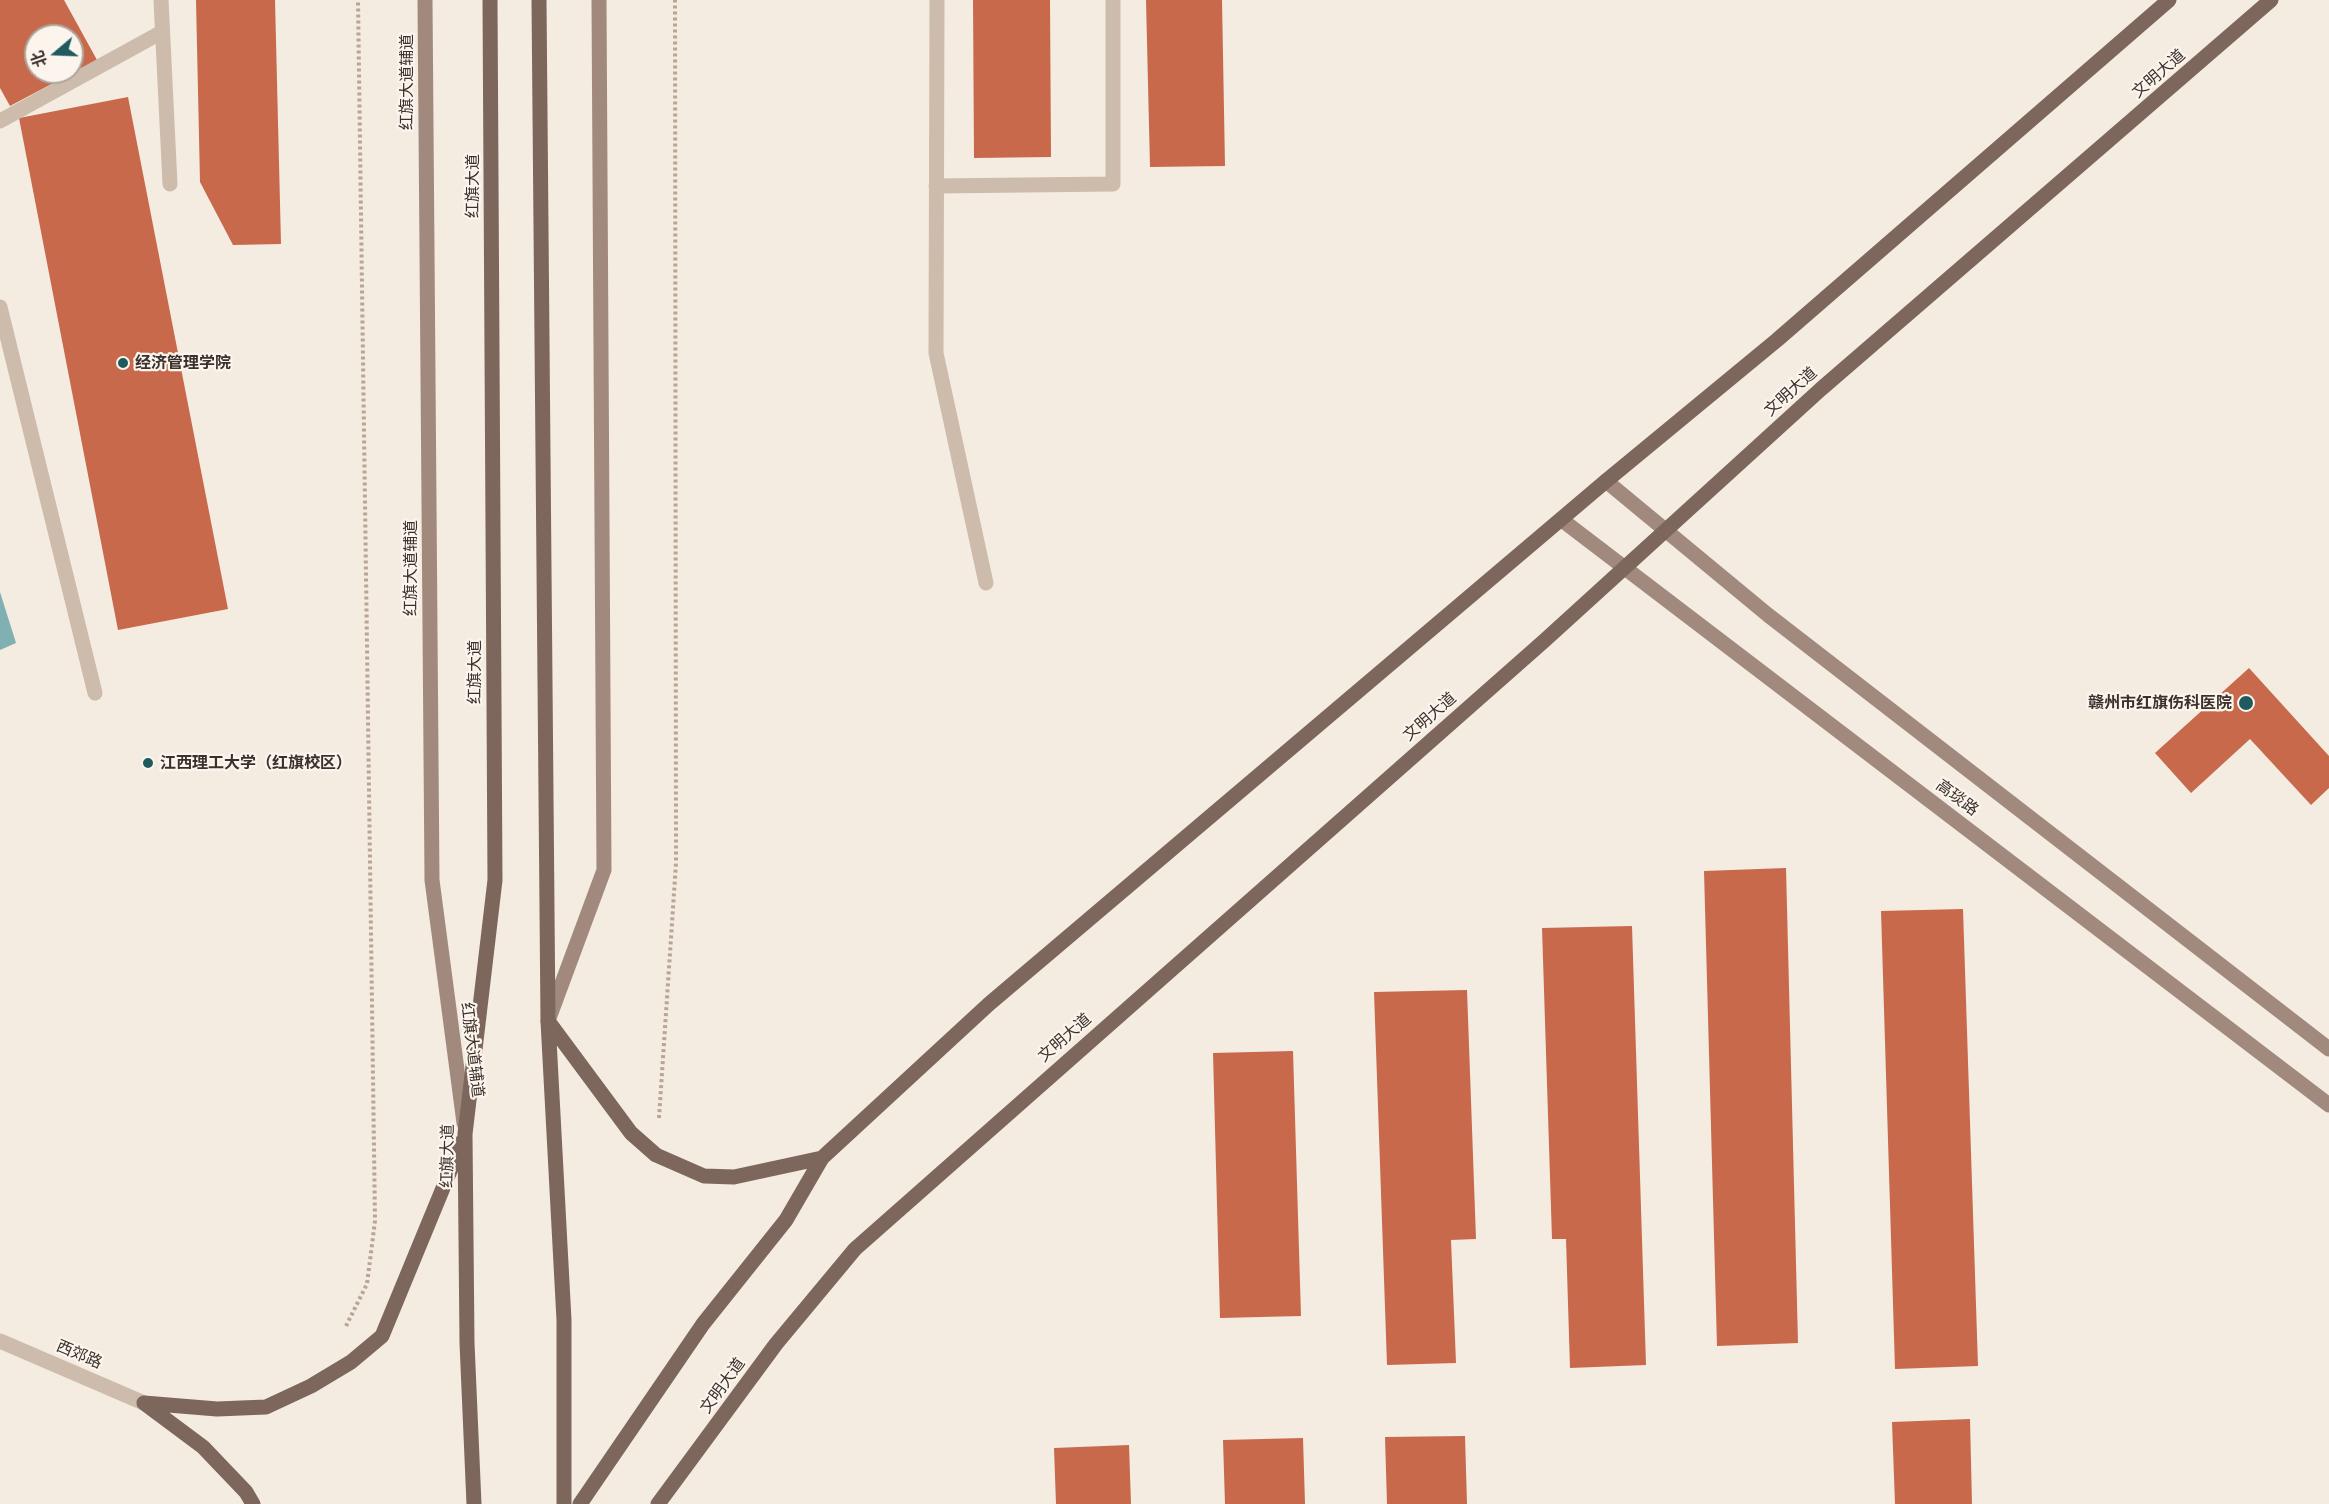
<!DOCTYPE html>
<html>
<head>
<meta charset="utf-8">
<style>
  body { margin:0 }
  #map { position:relative; width:2329px; height:1504px; overflow:hidden; background:#f4ebe1; font-family:"Open Sans","Noto Sans SC",sans-serif }
  canvas { display:block }
  .north { position:absolute; left:24px; top:24px; width:60px; height:60px; box-sizing:border-box; background:#fbf5ee; border:2px solid #aea6a0; border-radius:50%; rotate:251deg; font-size:16px; font-weight:700; line-height:24px; text-align:center; color:#3b302b }
  .north::after { content:''; display:block; margin:auto; width:21px; height:27px; background:#1f5a5e; clip-path:polygon(50% 0,100% 100%,50% 72%,0 100%) }
</style>
</head>
<body>
<div id="map">
<canvas width="2329" height="1504"></canvas>
<div class="north">北</div>
</div>
<script>
const context = document.querySelector('canvas').getContext('2d');
context.lineJoin = 'round';
function fill(path, color) { context.fillStyle = color; context.fill(path, 'evenodd'); }
const poly = rows => new Path2D(rows.map(r => 'M' + r).join(''));
function strokePath(path, color, width, dash) { context.strokeStyle = color; context.lineWidth = width; context.lineCap = dash ? 'butt' : 'round'; context.setLineDash(dash || []); context.stroke(path); }
function drawText(font, color, halo, rows, align = 'center') {
  context.font = font + ' "Open Sans","Noto Sans SC",sans-serif'; context.lineWidth = 4.5; context.setLineDash([]); context.textBaseline = 'middle'; context.strokeStyle = halo; context.fillStyle = color; for (const [text, x, y, turn = 0] of rows) {
    context.save(); context.translate(x, y); context.rotate((+turn || 0) * Math.PI / 180); context.textAlign = isNaN(turn) ? turn : align; if (halo) context.strokeText(text, 0, 0); context.fillText(text, 0, 0); context.restore();
  }
}
fill(poly([
  [0,592,16,643,0,650]
]), '#7fb0b2');
fill(poly([
  [0,0,64,0,97,60,10,106,0,88],
  [36,36,72,36,72,72,36,72],
  [196,0,275,0,281,244,233,245,200,182],
  [973,0,1050,0,1051,157,974,158],
  [1146,0,1222,0,1225,166,1150,167],
  [128,97,228,609,118,630,19,118],
  [2249,668,2329,756,2329,788,2311,805,2250,739,2191,793,2155,753],
  [1786,868,1798,1343,1717,1346,1704,871],
  [1963,909,1978,1366,1895,1369,1881,911],
  [1632,926,1646,1365,1570,1368,1566,1239,1552,1239,1542,928],
  [1467,990,1476,1239,1451,1240,1456,1363,1387,1365,1374,992],
  [1293,1051,1301,1316,1220,1318,1213,1053],
  [1970,1419,1972,1504,1895,1504,1892,1422],
  [1465,1436,1467,1504,1387,1504,1385,1437],
  [1303,1438,1305,1504,1225,1504,1223,1440],
  [1129,1445,1131,1504,1056,1504,1054,1448]
]), '#c8694b');
strokePath(poly([
  [659,1118,676,863,675,0],
  [346,1326,367,1284,375,1221,358,0]
]), '#b9a596', 4, [3, 3]);
strokePath(poly([
  [161,0,170,184],
  [0,121,162,32],
  [0,307,95,693]
]), '#cdbbac', 15);
strokePath(poly([
  [937,0,936,353,986,583],
  [936,186,1113,184,1113,0]
]), '#cdbbac', 15);
strokePath(poly([
  [0,1341,144,1403]
]), '#cdbbac', 15);
strokePath(poly([
  [425,0,432,880,464,1123],
  [1606,481,1768,615,2329,1049],
  [1562,520,2329,1105],
  [548,1021,604,870,599,0]
]), '#a18a7d', 15);
strokePath(poly([
  [539,0,548,1021,564,1320,564,1504],
  [548,1021,631,1133,656,1155,704,1176,734,1177,822,1158],
  [144,1403,217,1409,266,1407,311,1386,351,1362,382,1336,462,1142],
  [144,1403,203,1447,246,1492,253,1504],
  [474,1504,467,1343,465,1134,495,880,490,0],
  [580,1504,703,1324,786,1220,822,1158,989,1004,1606,481,1777,340,2169,0],
  [658,1504,776,1344,855,1249,1544,641,1821,389,2271,0]
]), '#7d675c', 15);
for (const [x, y, r, color] of [
  [123,363,6,"#1f5a5e"],
  [2246,703,8,"#1f5a5e"],
  [148,763,6,"#1f5a5e"]
]) { const dot = new Path2D(); dot.arc(x, y, r, 0, 2 * Math.PI); context.fillStyle = color; context.fill(dot); strokePath(dot, '#fbf5ee', 2); }
drawText('16px', '#3b302b', '#fbf5ee', [
  ["文明大道",2159,74,-41],
  ["红旗大道辅道",407,82,-90],
  ["红旗大道",473,186,-90],
  ["文明大道",1791,392,-42],
  ["红旗大道辅道",411,568,-90],
  ["红旗大道",475,672,-90],
  ["文明大道",1430,717,-41],
  ["高琰路",1957,798,37],
  ["文明大道",1065,1038,-41],
  ["红旗大道辅道",472,1050,83],
  ["红旗大道",448,1156,-89],
  ["西郊路",79,1355,23],
  ["文明大道",723,1386,-54]
]);
drawText('bold 16px', '#3b302b', '#fbf5ee', [
  ["经济管理学院",135,363],
  ["赣州市红旗伤科医院",2232,703,"right"],
  ["江西理工大学（红旗校区）",160,763]
], 'left');
</script>
</body>
</html>
